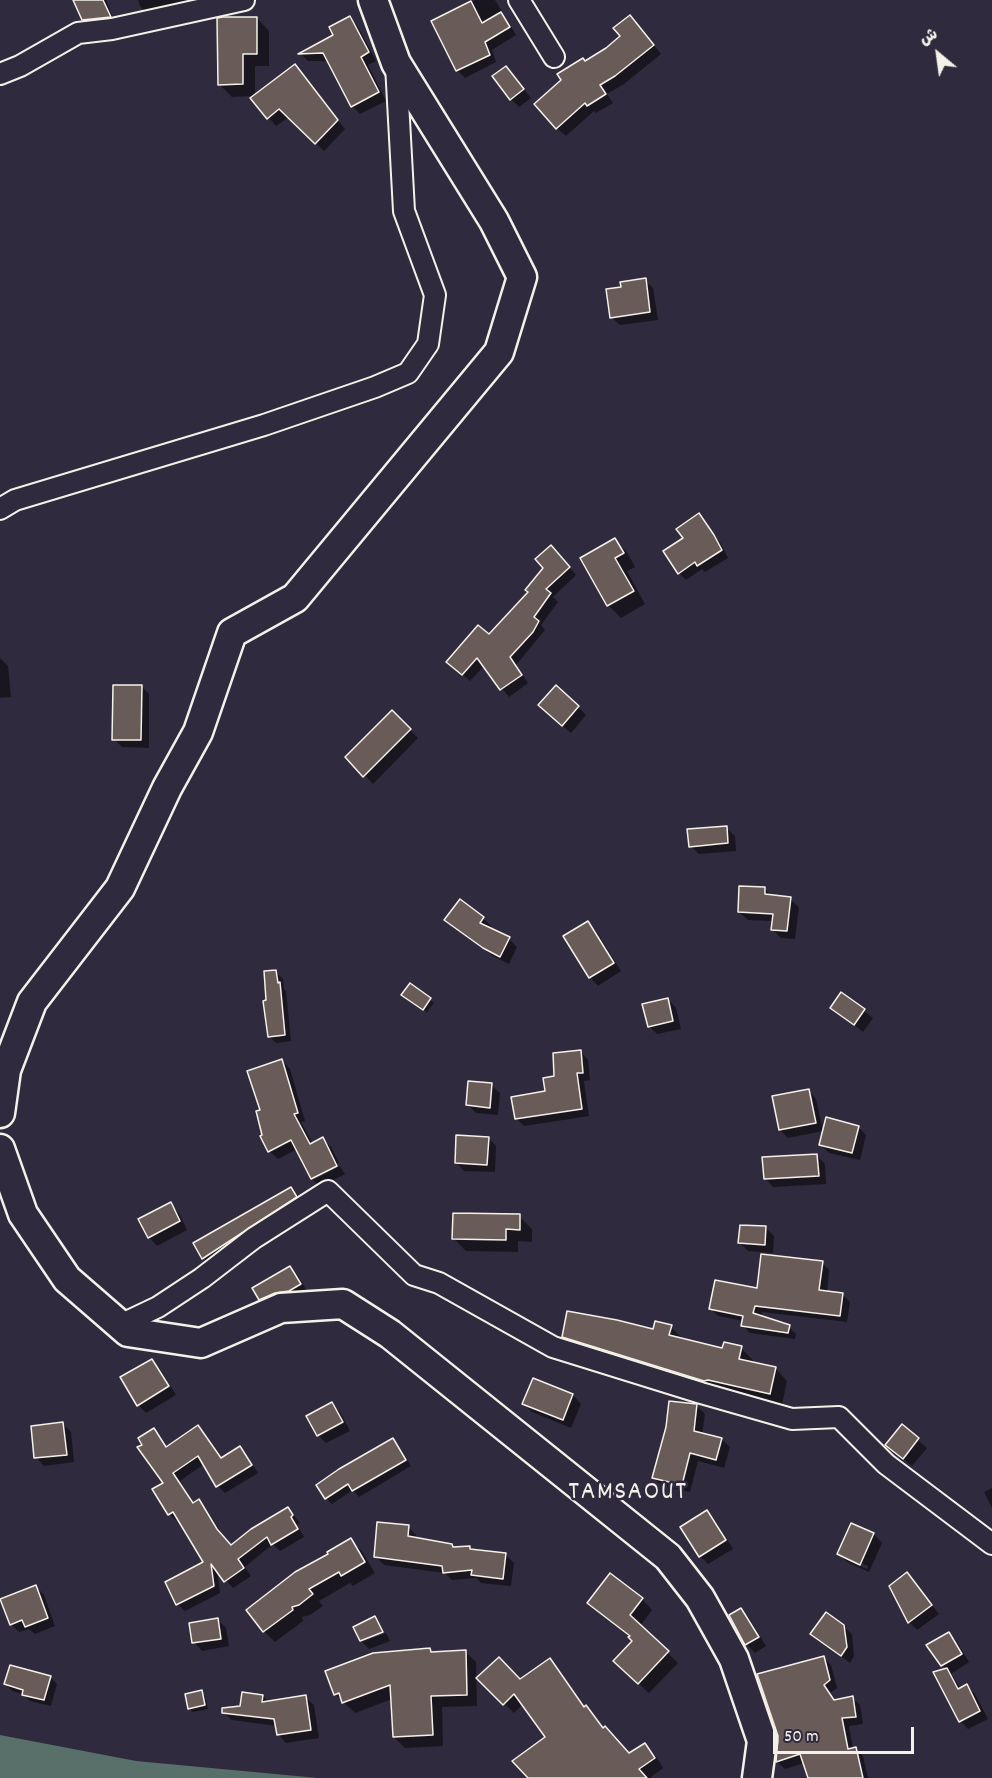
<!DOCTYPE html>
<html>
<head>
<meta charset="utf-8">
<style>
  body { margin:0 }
  #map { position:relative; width:992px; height:1778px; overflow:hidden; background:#2f2a3d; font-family:Dekko,"Playpen Sans Arabic",sans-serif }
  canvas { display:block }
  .north { position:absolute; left:908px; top:24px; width:60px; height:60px; -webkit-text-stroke:4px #2f2a3d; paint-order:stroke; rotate:331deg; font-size:16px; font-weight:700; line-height:24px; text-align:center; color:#f4f1e8 }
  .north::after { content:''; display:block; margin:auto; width:21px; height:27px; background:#f4f1e8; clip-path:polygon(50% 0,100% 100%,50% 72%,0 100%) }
  .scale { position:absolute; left:773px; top:1727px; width:141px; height:27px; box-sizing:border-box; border:3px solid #f4f1e8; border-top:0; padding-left:8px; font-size:18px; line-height:21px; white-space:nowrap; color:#f4f1e8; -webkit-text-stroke:4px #2f2a3d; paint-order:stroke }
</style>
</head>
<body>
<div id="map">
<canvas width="992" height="1778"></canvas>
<div class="north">ش</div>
<div class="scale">50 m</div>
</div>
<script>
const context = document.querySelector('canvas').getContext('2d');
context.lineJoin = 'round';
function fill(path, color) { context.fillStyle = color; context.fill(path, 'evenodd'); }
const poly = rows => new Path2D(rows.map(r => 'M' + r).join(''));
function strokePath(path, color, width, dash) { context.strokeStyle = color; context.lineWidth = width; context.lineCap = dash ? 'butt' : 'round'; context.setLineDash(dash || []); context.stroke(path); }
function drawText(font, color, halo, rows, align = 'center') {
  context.font = font + ' Dekko,sans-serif'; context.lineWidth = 5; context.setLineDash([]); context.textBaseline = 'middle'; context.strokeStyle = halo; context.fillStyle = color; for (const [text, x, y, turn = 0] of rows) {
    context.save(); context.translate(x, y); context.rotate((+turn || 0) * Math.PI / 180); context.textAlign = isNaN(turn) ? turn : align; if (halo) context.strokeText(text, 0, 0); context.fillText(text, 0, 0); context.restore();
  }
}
fill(poly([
  [0,1735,136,1761,318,1778,0,1778]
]), '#596f6a');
fill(poly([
  [75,0,106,0,116,25,91,28,83,20],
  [138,0,208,0,152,18,140,6],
  [475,0,495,0,516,35,492,50,496,62,465,78,457,70,433,22],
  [257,18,269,31,269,66,255,66,255,96,295,66,345,129,324,151,289,117,276,126,251,96,232,97,219,84],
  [350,18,358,27,376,61,368,65,386,101,360,114,352,106,329,61,308,61,301,54,335,36],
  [638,25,661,54,624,84,607,94,613,103,596,113,594,111,566,136,557,128,585,62,607,50],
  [506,68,531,98,519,107,511,99],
  [645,280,653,288,658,320,620,325,611,317,623,288],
  [699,515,721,544,728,558,705,572,702,569,686,580,679,573,685,539],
  [614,540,627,552,635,567,627,571,645,604,621,618,608,605],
  [558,555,576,575,553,597,558,602,541,625,545,630,516,665,528,683,509,697,484,666,470,681,456,669,530,592],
  [0,658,8,666,11,697,0,698],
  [141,686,149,694,149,748,122,747,114,739],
  [578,707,586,715,571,733,548,713],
  [392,712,418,738,373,784,347,757],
  [726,828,735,836,736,851,699,854,690,846],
  [764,888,772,896,790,899,799,907,795,939,781,938,772,929,773,921,748,920,739,912],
  [483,918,491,926,489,929,509,939,517,947,509,964,493,956,446,920],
  [588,923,596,931,621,971,598,986,590,977],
  [276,972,283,979,284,989,286,991,291,1041,276,1043,269,1036,268,1002],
  [410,985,434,1003,427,1012,407,998],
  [841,994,873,1018,863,1032,832,1007],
  [668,999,676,1008,681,1029,657,1034,649,1026],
  [581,1052,588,1060,590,1080,584,1081,589,1116,524,1126,517,1119,546,1092,556,1077],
  [282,1060,290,1069,305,1121,301,1122,313,1144,322,1139,331,1147,339,1163,313,1176,313,1179,297,1149,278,1159,269,1151,262,1111],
  [491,1085,500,1093,498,1115,476,1113,468,1105],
  [808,1090,816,1099,823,1131,788,1138,780,1130],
  [858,1127,866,1135,860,1160,829,1153,821,1145],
  [488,1138,496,1146,495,1172,464,1171,456,1162],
  [817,1156,825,1164,826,1184,773,1187,765,1178],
  [340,1166,345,1174,320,1187,313,1180],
  [291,1188,303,1201,216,1270,204,1258],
  [170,1204,179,1213,187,1230,157,1246,149,1237],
  [519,1216,532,1229,532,1242,518,1241,518,1252,466,1251,453,1238],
  [766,1228,774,1236,773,1253,748,1251,740,1243],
  [822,1263,829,1270,827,1293,842,1294,850,1302,847,1322,762,1312,761,1317,789,1327,796,1334,795,1339,750,1333,743,1326,743,1321,718,1316,710,1308],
  [290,1268,298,1276,308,1293,269,1307,260,1299],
  [671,1327,683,1339,724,1350,741,1348,753,1360,752,1363,775,1368,787,1381,782,1405,721,1392,575,1349,563,1337,654,1331],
  [152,1360,160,1369,176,1395,146,1413,138,1405],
  [534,1380,573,1395,581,1404,571,1428,532,1412,524,1404],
  [332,1404,340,1412,350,1431,326,1443,318,1435],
  [697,1406,705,1414,702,1435,721,1439,730,1447,724,1468,698,1461,690,1492,662,1486,654,1478],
  [63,1424,71,1432,74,1462,44,1466,36,1457],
  [902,1426,927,1448,912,1466,896,1453],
  [198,1427,222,1459,240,1448,247,1456,258,1473,225,1493,218,1486,204,1464,180,1481,194,1504,199,1501,206,1509,231,1547,288,1509,300,1523,297,1525,304,1537,280,1551,273,1544,245,1567,251,1576,233,1588,217,1570,220,1593,185,1611,177,1604,205,1563,179,1520,177,1521,169,1514,165,1484,145,1446,154,1430,168,1448],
  [393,1440,399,1446,411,1466,359,1497,353,1490,332,1504,326,1498],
  [992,1488,992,1508,984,1492],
  [707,1512,715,1520,733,1549,708,1564,700,1556],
  [852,1525,874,1534,882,1543,869,1572,847,1562,839,1554],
  [847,1557,868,1566,867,1569,847,1560],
  [408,1527,416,1535,416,1539,452,1545,455,1548,469,1547,473,1551,505,1554,514,1563,511,1586,481,1583,477,1578,452,1580,445,1573,384,1565,375,1556],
  [350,1540,361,1550,375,1573,353,1586,350,1583,319,1601,323,1606,310,1615,302,1617,303,1621,275,1642,264,1631],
  [907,1574,939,1614,917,1630,909,1622],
  [36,1587,44,1595,55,1626,35,1634,29,1629,19,1632,11,1624],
  [642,1599,652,1610,640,1626,678,1663,649,1693,625,1671,634,1641,589,1603],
  [741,1610,749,1618,766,1646,755,1653,747,1644,731,1616],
  [218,1620,226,1628,229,1646,202,1651,194,1642],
  [843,1626,852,1634,854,1656,850,1663,812,1634],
  [386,1633,390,1641,369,1649,362,1642],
  [949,1633,957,1642,969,1662,951,1674,961,1689,967,1686,975,1694,988,1719,968,1729,960,1721,946,1669,928,1646],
  [430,1649,433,1653,465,1651,476,1662,477,1706,442,1707,443,1746,405,1748,394,1737,392,1699,355,1713,335,1694],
  [824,1658,831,1665,837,1688,830,1693,836,1701,853,1698,860,1705,863,1724,849,1726,853,1749,856,1749,863,1756,868,1778,809,1778,804,1763,785,1769,777,1762,779,1735],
  [550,1660,559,1670,585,1708,630,1755,645,1745,655,1755,663,1768,651,1777,652,1778,530,1778,547,1737,523,1704,514,1713,478,1678,520,1681],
  [50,1677,57,1684,51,1706,30,1701,23,1694,12,1691,6,1684],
  [201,1692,205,1696,208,1709,193,1712,189,1709],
  [263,1696,269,1702,305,1697,314,1705,319,1738,286,1743,278,1734,277,1726,232,1720,223,1712,241,1707]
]), '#0007');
const building = poly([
  [73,0,103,0,111,17,82,20,73,0],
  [471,1,482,23,501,12,510,27,485,42,490,55,456,71,431,21,471,1],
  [630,15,654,45,615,76,600,85,606,94,587,106,585,103,556,129,534,104,561,80,557,74,583,58,585,61,606,48,620,36,613,28,630,15],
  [350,16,369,52,361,57,379,92,351,107,323,53,298,54,333,35,329,27,350,16],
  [223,17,257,17,257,54,243,54,243,84,218,85,217,18,223,17],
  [295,64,338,120,315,144,279,109,267,119,250,98,295,64],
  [506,66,524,89,510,100,492,76,506,66],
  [646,278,650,312,610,318,606,289,621,287,620,282,646,278],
  [699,513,714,535,722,550,697,566,695,562,678,574,663,551,683,538,676,529,699,513],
  [615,538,624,553,615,558,634,591,607,606,580,558,615,538],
  [551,545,570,567,546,589,551,593,534,617,539,621,533,632,510,657,522,675,500,690,477,658,462,675,446,662,478,625,489,634,528,592,525,590,543,568,535,559,551,545],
  [113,685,142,685,141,740,112,740,113,685],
  [556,685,579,706,562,726,538,705,556,685],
  [392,710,411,729,363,777,345,757,392,710],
  [727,826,728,843,689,847,687,829,727,826],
  [739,886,765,887,765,894,791,897,787,931,771,930,773,914,738,912,739,886],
  [460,899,484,917,480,923,510,937,500,957,483,948,444,920,460,899],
  [588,921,614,963,589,978,563,936,588,921],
  [276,970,278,983,280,982,285,1035,268,1037,263,1001,266,1000,264,971,276,970],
  [410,983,431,998,423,1010,401,995,410,983],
  [841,992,865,1009,854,1025,830,1008,841,992],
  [668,998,673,1021,648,1027,642,1004,668,998],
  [581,1050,583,1073,577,1073,582,1109,515,1119,511,1097,545,1091,543,1078,554,1076,553,1053,581,1050],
  [282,1059,298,1113,294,1114,310,1144,323,1137,337,1166,311,1179,291,1140,268,1152,260,1136,262,1135,256,1111,260,1110,247,1071,282,1059],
  [468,1081,492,1083,490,1108,466,1105,468,1081],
  [809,1089,816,1123,779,1130,772,1096,809,1089],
  [826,1117,859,1126,852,1153,819,1145,826,1117],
  [456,1135,489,1137,487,1165,455,1163,456,1135],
  [817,1154,819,1176,764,1179,762,1157,817,1154],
  [291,1187,297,1197,202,1259,193,1243,291,1187],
  [171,1202,180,1221,148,1238,138,1219,171,1202],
  [453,1213,520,1214,520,1230,506,1229,506,1240,452,1239,453,1213],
  [740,1225,766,1226,765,1245,738,1243,740,1225],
  [761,1254,823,1261,819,1290,843,1293,840,1316,755,1306,753,1313,790,1325,788,1333,741,1326,743,1316,709,1309,715,1280,757,1288,761,1254],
  [290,1266,301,1284,289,1291,275,1293,259,1300,252,1288,290,1266],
  [567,1311,617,1320,653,1329,655,1321,672,1325,669,1335,722,1348,724,1342,742,1346,739,1359,776,1367,770,1394,708,1380,704,1381,562,1337,567,1311],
  [152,1359,169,1386,137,1406,120,1377,152,1359],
  [533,1378,573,1394,563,1420,522,1404,533,1378],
  [669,1401,697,1404,694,1431,722,1438,716,1460,690,1453,682,1485,652,1478,666,1427,669,1401],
  [332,1402,343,1422,317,1436,306,1416,332,1402],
  [63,1422,67,1455,34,1458,31,1426,63,1422],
  [902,1424,919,1438,903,1459,885,1445,902,1424],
  [198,1425,221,1458,240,1446,252,1465,216,1487,198,1456,173,1473,193,1503,199,1499,217,1529,231,1545,251,1529,288,1507,293,1515,291,1517,298,1529,271,1545,267,1537,238,1559,244,1568,224,1582,211,1564,214,1586,176,1605,165,1582,203,1562,173,1512,168,1515,152,1489,163,1483,137,1447,142,1445,138,1438,154,1428,166,1447,198,1425],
  [393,1438,406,1460,352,1491,348,1484,325,1499,316,1485,339,1469,393,1438],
  [707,1510,726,1540,699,1557,680,1527,707,1510],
  [377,1522,409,1525,408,1536,452,1544,453,1547,470,1546,470,1549,506,1553,503,1579,471,1575,472,1570,443,1573,442,1566,374,1557,377,1522],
  [851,1523,874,1533,860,1565,837,1554,851,1523],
  [351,1538,365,1562,341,1576,339,1572,309,1589,313,1594,299,1605,292,1607,293,1610,263,1632,246,1610,295,1572,328,1554,327,1552,351,1538],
  [907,1572,932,1605,908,1623,889,1586,907,1572],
  [610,1573,643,1598,630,1615,669,1651,638,1684,613,1661,632,1641,628,1637,630,1636,587,1603,610,1573],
  [36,1585,48,1618,25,1627,22,1620,10,1625,0,1599,36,1585],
  [741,1608,759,1637,745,1645,729,1615,741,1608],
  [826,1612,844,1625,847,1647,841,1656,810,1634,826,1612],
  [375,1616,383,1632,360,1641,353,1627,375,1616],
  [218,1618,221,1639,192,1643,189,1623,218,1618],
  [949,1632,962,1654,941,1666,926,1645,949,1632],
  [430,1648,431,1652,466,1650,467,1695,431,1696,433,1735,393,1737,390,1685,342,1703,339,1693,334,1695,325,1671,373,1653,430,1648],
  [824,1656,830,1680,824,1685,834,1700,853,1696,856,1717,842,1718,848,1749,856,1747,863,1778,808,1778,800,1754,776,1762,778,1736,757,1674,824,1656],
  [499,1657,520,1679,550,1658,584,1707,586,1705,603,1728,605,1726,629,1753,645,1743,655,1758,639,1769,647,1778,528,1778,512,1761,545,1737,514,1694,503,1705,476,1678,499,1657],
  [10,1665,51,1676,44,1700,22,1695,23,1690,4,1684,10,1665],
  [947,1668,958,1689,967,1684,980,1711,959,1722,933,1672,947,1668],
  [202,1690,205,1705,188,1709,185,1694,202,1690],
  [242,1692,263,1695,262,1702,306,1695,311,1730,277,1735,274,1719,222,1713,222,1708,240,1706,242,1692]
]);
fill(building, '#695c58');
strokePath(building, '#f4f1e8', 1.5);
const minor = poly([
  [519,0,554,57],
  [0,74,20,66,78,33,112,29,244,0],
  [0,509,15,500,264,425,375,387,408,373,428,344,435,295,404,211,396,65],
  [120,1325,158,1307,202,1278,254,1238,328,1191,414,1275,439,1283,553,1347,701,1393,792,1419,839,1417,886,1464,992,1544]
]);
const secondary = poly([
  [0,1113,6,1070,32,1002,120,888,167,788,198,732,232,633,295,598,499,352,522,277,494,221,396,63,373,0],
  [0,1149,23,1214,67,1279,128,1332,201,1343,281,1308,343,1304,390,1334,668,1557,700,1598,734,1659,762,1741,757,1778]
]);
strokePath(minor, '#f4f1e8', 24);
strokePath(secondary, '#f4f1e8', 33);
strokePath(minor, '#2f2a3d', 20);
strokePath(secondary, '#2f2a3d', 28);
context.letterSpacing = '1.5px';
drawText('27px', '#f4f1e8', '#2f2a3d', [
  ["TAMSAOUT",628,1494]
]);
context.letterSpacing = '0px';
</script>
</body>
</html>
